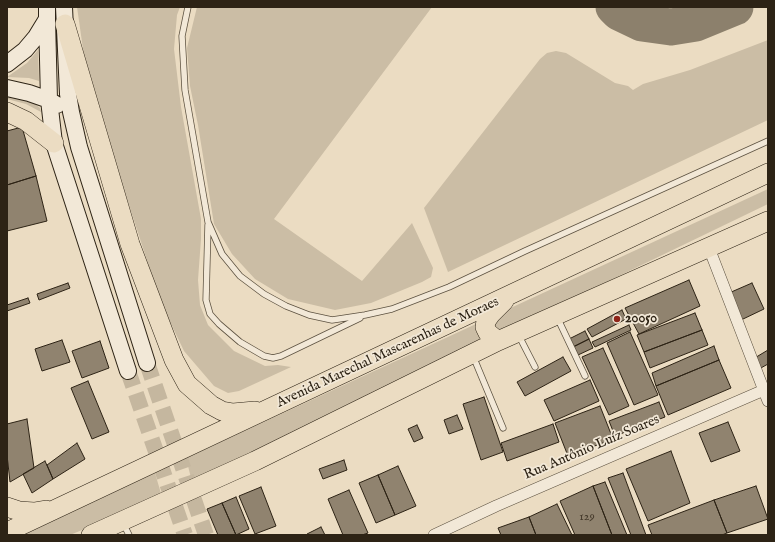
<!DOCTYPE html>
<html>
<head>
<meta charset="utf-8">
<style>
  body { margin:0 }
  #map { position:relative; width:775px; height:542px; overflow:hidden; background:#ebdcc2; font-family:"IM FELL English",serif }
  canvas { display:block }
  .frame { position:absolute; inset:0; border:8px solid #2d2315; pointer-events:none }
</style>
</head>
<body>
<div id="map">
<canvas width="775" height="542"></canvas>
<div class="frame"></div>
</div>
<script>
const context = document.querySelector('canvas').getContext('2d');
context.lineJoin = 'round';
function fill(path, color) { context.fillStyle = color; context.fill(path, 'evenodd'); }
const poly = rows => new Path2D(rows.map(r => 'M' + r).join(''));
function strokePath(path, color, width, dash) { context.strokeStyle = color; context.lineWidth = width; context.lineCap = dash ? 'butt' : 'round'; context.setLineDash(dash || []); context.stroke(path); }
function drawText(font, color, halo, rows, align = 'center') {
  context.font = font + ' "IM FELL English",serif'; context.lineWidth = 3.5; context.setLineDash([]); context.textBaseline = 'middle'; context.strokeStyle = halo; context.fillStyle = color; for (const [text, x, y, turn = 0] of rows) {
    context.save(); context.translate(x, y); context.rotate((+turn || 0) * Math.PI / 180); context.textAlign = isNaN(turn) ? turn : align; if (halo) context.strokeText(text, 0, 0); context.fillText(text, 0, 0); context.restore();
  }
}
fill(poly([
  [77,7,180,7,177,15,174,49,181,107,201,219,201,239,198,280,200,305,208,325,234,351,265,366,278,365,291,367,239,391,228,393,214,386,184,351,161,303,87,77],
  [197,7,432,7,274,219,362,281,412,223,433,268,431,277,422,282,371,303,335,310,288,299,255,279,232,254,214,224,198,125,190,86,187,48],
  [768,40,768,120,448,272,424,208,540,59,547,53,556,51,566,53,615,83,628,86,633,90,643,84,690,70],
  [38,50,39,81,29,78,7,77,27,63],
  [7,94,19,96,35,104,40,108,41,112,26,104,7,99],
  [768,189,768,204,192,482,186,458],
  [155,473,162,497,70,535,15,535,128,484]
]), '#cbbda5');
strokePath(poly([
  [614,7,619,12,642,23,671,27,696,23,735,7]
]), '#8c806c', 37);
const building = poly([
  [22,127,36,176,7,185,7,131,22,127],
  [36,176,47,221,7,231,7,185,36,176],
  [689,280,700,306,639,334,625,308,689,280],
  [68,283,70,288,39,300,37,294,68,283],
  [752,283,764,309,741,320,729,293,752,283],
  [28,298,30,303,7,311,7,305,28,298],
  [622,310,626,319,592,337,587,329,622,310],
  [695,313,702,330,644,352,637,335,695,313],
  [629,325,631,330,595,347,592,342,629,325],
  [702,330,708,345,650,368,644,352,702,330],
  [585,331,589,339,573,347,569,339,585,331],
  [630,332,658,395,634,405,607,343,630,332],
  [589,339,593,348,578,355,573,347,589,339],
  [62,340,70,362,42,371,35,349,62,340],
  [100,341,109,368,82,378,72,351,100,341],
  [714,346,719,360,656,386,652,373,714,346],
  [603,348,629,406,609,415,582,357,603,348],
  [768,350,768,364,759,369,753,359,768,350],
  [563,357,571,371,525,396,517,382,563,357],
  [719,360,731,388,668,415,656,386,719,360],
  [590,380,599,401,554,421,544,400,590,380],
  [88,381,109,432,92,439,71,388,88,381],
  [484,397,503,452,481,460,463,404,484,397],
  [659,402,665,417,615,436,609,421,659,402],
  [600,406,613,439,568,456,555,423,600,406],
  [457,415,463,429,449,434,444,420,457,415],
  [27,419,34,468,10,482,7,455,7,424,27,419],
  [728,422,740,451,711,462,699,433,728,422],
  [553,424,559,442,507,461,501,443,553,424],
  [417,425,423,438,414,442,408,429,417,425],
  [77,443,85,459,53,479,47,465,77,443],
  [671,451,690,503,648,521,626,469,671,451],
  [344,460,347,470,323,479,319,469,344,460],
  [45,461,53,479,32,493,23,474,45,461],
  [398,466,416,506,395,515,378,475,398,466],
  [623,473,646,535,631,535,608,478,623,473],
  [378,475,395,515,376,523,359,483,378,475],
  [605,482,627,535,612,535,593,486,605,482],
  [593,486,612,535,575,535,560,501,593,486],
  [756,486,768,519,727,533,714,500,756,486],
  [261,487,276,526,255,534,239,496,261,487],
  [349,490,368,533,362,535,343,535,328,499,349,490],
  [236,497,249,529,236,535,222,503,236,497],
  [714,500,727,533,722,535,652,535,648,525,714,500],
  [222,503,236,535,218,535,207,509,222,503],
  [557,504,572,535,536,535,529,517,557,504],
  [529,517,536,535,501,535,498,528,529,517],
  [321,527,325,535,307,535,307,534,321,527]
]);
fill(building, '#90836f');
strokePath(building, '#2d2315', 1);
strokePath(poly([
  [147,363,206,535],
  [128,371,185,535]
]), '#c5b79f', 16, [16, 8]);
const service = poly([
  [188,7,182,36,185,90,208,222,222,254,240,276,264,294,286,306,309,315,332,320,365,315,392,309,449,287,525,251,768,141],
  [208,225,206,300,210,314,219,324,240,342,264,356,273,358,281,356,360,318],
  [557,317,585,376],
  [518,334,535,367],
  [473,356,503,428],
  [123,523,129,535]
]);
const minor = poly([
  [709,248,768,401],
  [434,535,496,506,764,390]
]);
const secondary = poly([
  [47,7,47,19,49,100,54,143,128,371],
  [64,7,68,94,71,112,79,147,147,363],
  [7,64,25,50,36,37,47,19],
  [7,88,29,93,49,100,57,105]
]);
const trunk = poly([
  [65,24,130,244,174,360,187,384,211,405,222,411,233,413,255,411],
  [7,112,26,121,54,143],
  [498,341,488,333,485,327,486,321,491,314,504,301],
  [7,507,19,511,34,512,46,510],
  [7,532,768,173],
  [91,535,255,461,498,341,768,221]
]);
strokePath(service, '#5c5140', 7);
strokePath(minor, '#5c5140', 12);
strokePath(secondary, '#2d2315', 18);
strokePath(trunk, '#2d2315', 20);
strokePath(service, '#f2e8d7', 5.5);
strokePath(minor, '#f2e8d7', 11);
strokePath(secondary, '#f2e8d7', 16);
strokePath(trunk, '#ebdcc2', 19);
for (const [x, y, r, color] of [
  [617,319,4,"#8f2418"]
]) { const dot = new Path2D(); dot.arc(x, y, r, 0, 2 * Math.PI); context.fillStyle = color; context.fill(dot); strokePath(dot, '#f2e8d7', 1.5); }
drawText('12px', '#463b2c', null, [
  ["129",587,518]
]);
drawText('bold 14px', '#2d2315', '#f2e8d7', [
  ["20050",625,319]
], 'left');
drawText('14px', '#2d2315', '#f2e8d7', [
  ["Avenida Marechal Mascarenhas de Moraes",388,353,-25],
  ["Rua Antônio Luíz Soares",592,448,-23]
]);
</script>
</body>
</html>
